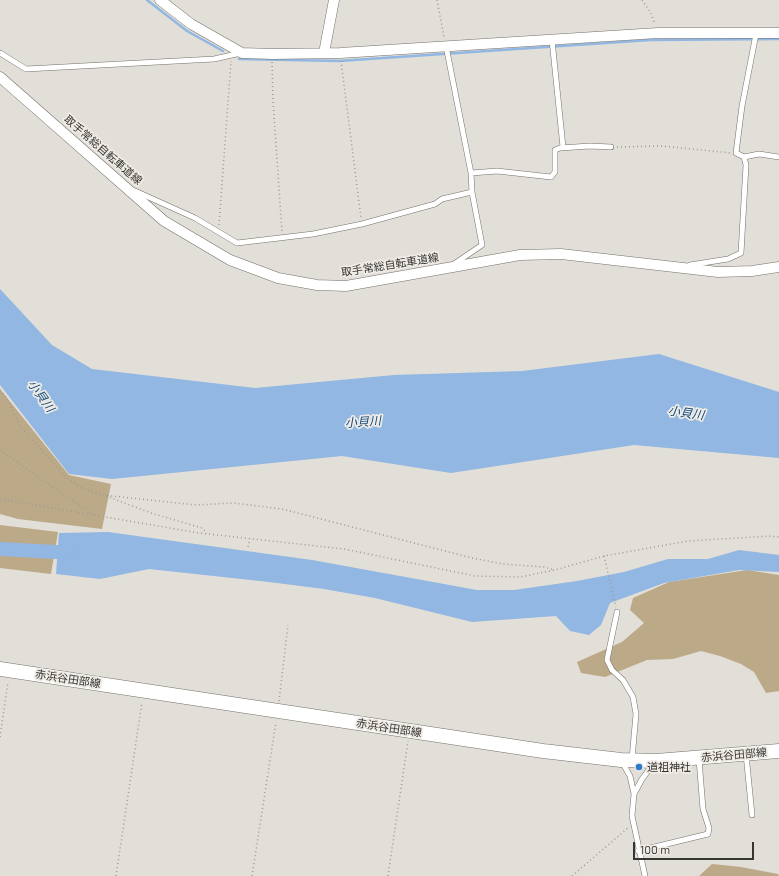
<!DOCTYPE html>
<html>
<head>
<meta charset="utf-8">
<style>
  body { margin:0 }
  #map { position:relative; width:779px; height:876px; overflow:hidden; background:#e2ded8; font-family:Barlow,sans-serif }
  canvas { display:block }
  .scale { position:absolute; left:633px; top:842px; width:121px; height:18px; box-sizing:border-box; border:2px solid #373533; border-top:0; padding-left:5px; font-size:12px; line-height:14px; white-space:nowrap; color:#373533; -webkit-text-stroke:3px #efebe5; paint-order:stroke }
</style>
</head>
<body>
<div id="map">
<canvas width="779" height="876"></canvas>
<div class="scale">100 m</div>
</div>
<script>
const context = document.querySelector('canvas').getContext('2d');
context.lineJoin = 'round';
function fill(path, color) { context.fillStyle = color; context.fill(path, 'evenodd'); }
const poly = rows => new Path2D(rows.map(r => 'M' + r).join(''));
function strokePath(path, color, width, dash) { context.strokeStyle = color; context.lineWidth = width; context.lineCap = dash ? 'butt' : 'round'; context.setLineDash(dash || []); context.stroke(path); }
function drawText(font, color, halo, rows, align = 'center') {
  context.font = font + ' Barlow,"Noto Sans JP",sans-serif'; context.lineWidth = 3.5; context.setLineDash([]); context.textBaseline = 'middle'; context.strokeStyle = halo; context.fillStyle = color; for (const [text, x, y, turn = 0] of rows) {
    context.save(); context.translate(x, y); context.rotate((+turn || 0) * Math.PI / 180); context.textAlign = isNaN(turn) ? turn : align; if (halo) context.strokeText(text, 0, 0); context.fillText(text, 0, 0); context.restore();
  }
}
fill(poly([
  [0,389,69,475,111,484,102,529,18,519,0,514],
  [0,525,58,532,51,574,0,568],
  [747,570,779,575,779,691,766,693,754,672,741,664,720,656,701,651,673,659,647,660,605,677,581,673,577,662,622,642,644,623,630,610,633,598,669,582],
  [712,864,741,867,778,874,779,876,699,876]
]), '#bca988');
fill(poly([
  [0,289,52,345,92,369,255,388,394,375,522,371,659,354,779,392,779,458,634,445,451,473,342,456,112,479,69,474,0,385],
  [108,532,312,560,477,590,514,590,577,581,624,572,668,559,708,559,739,550,779,555,779,572,739,570,664,583,610,603,601,625,589,635,570,631,556,616,472,622,375,598,324,589,269,582,149,569,100,579,56,574,59,533]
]), '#91b7e2');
strokePath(poly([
  [147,0,187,31,223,51],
  [239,59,339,61,650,40,779,39]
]), '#91b7e2', 2.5);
strokePath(poly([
  [0,549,75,553]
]), '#91b7e2', 14);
const lane = poly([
  [756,34,742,106,736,153,744,157,759,154,779,157],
  [552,40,563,147],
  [446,46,471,173,472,192,482,245,454,264],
  [0,53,26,69,214,59,241,53],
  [471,173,497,171,551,177,555,172,555,150,560,148,590,146,611,147],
  [135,191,195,218,237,243,313,234,362,224,435,204,442,199,472,192],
  [690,265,728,259,741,253,746,165,744,157],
  [617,612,607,660,612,670,623,680,633,697,636,714,632,759],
  [746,754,752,815],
  [622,762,630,776,634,794,642,779,654,763],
  [634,794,632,816,645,876],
  [638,851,708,834,709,828,703,809,699,759]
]);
const street = poly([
  [160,0,191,24,242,53,273,54,340,53,658,33,779,33],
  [324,53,334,0],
  [0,77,164,221,230,260,278,278,317,285,346,286,520,255,561,254,718,272,752,271,779,267]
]);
const secondary = poly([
  [0,669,543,751,621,760,656,761,779,751]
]);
strokePath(lane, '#74716b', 6);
strokePath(street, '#74716b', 11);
strokePath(secondary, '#74716b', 15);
strokePath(poly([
  [437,0,444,37],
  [642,0,651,13,655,24],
  [341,61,361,218],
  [272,62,273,101,282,232],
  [617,147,662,146,731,153],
  [219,225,231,61],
  [0,390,6,397,20,426,65,476,79,487,103,495,196,505,234,503,282,509,472,558,503,564,544,567,555,570],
  [0,450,90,513],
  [106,496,151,513,202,528,207,533],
  [0,499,199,533,344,549,475,576,520,577,555,570,604,556,688,541,769,536,779,537],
  [248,547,250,539],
  [604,556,616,607],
  [279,701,288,625],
  [0,737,8,682],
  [116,876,142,702],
  [252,876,276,722],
  [388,876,408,741],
  [572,876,629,827]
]), '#9d9a95', 1.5, [1, 3]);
strokePath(lane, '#fff', 5);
strokePath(street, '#fff', 10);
strokePath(secondary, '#fff', 14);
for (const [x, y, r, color] of [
  [639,767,4,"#2a7bca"]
]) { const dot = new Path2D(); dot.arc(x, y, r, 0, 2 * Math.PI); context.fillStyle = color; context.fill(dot); strokePath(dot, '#efebe5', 1.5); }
drawText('11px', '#373533', '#efebe5', [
  ["取手常総自転車道線",103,150,41],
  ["取手常総自転車道線",390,265,-9],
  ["赤浜谷田部線",68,679,9],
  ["赤浜谷田部線",389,728,9],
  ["赤浜谷田部線",734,755,-5]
]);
drawText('11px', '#373533', '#efebe5', [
  ["道祖神社",647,767]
], 'left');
drawText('italic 12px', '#10487c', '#efebe5', [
  ["小貝川",41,396,54],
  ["小貝川",686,413,8],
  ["小貝川",363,422,-4]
]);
</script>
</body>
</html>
